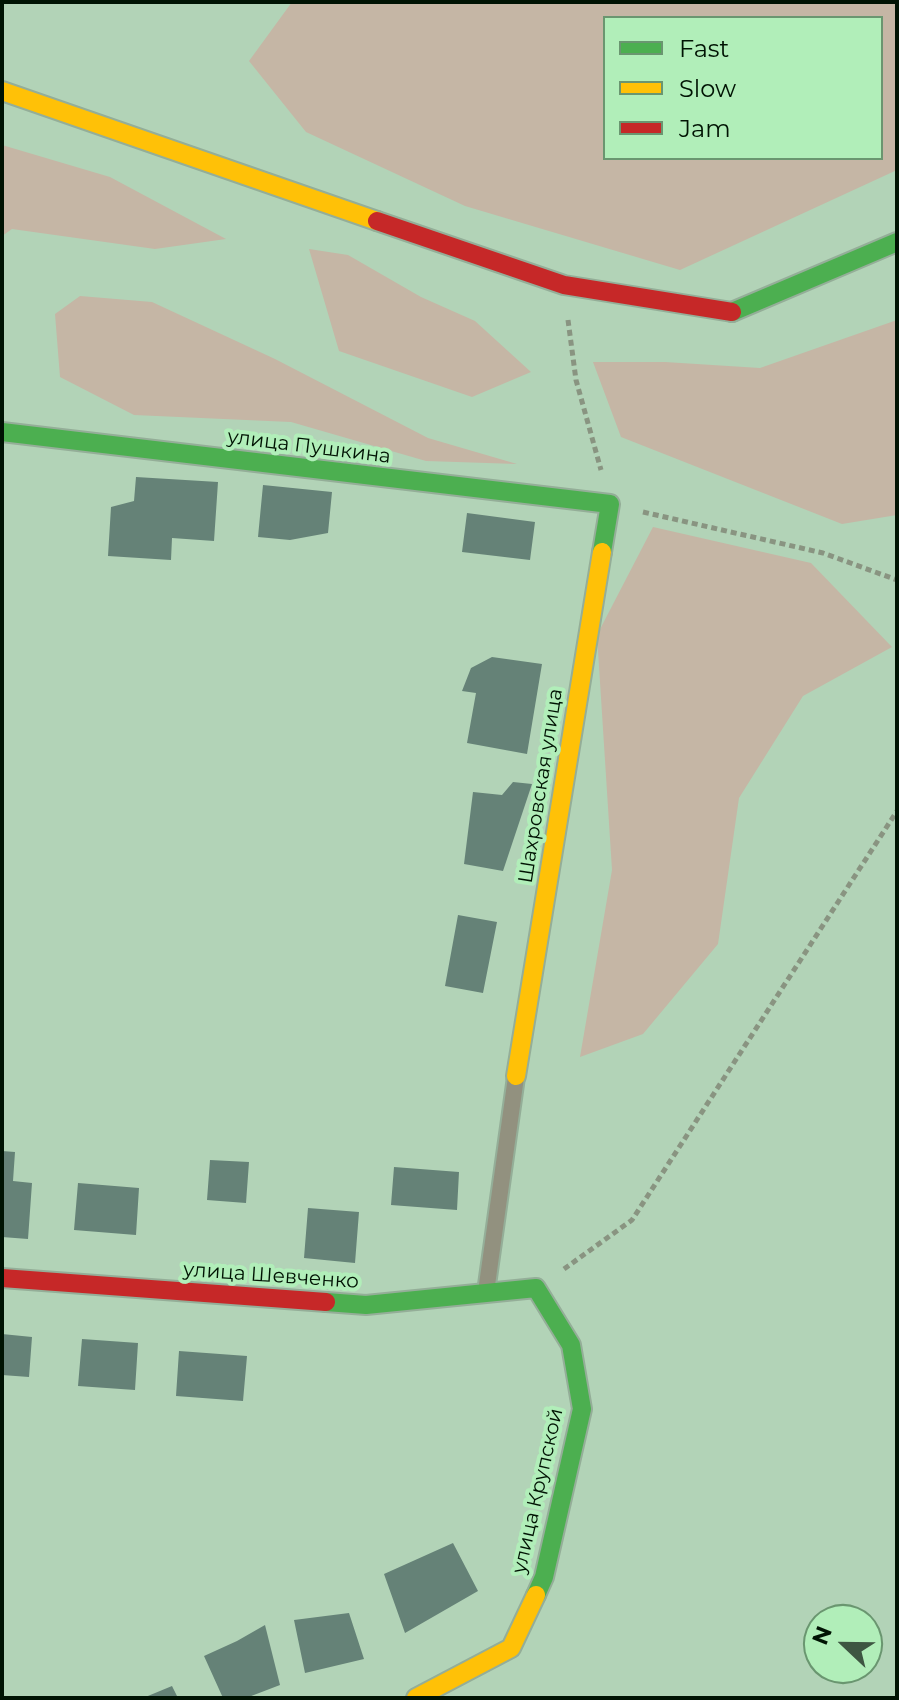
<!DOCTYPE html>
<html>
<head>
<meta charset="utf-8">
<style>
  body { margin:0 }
  #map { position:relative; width:899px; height:1700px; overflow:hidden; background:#b2d3b7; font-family:Montserrat,sans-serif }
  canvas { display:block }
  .frame { position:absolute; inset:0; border:4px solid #001303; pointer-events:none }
  .legend { position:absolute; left:603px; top:16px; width:280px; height:144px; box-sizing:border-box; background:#b1eeb9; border:2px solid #6a9670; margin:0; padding:10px 14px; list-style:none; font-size:24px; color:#001303 }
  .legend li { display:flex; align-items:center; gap:16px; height:40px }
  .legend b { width:40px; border:2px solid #6a9670 }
  .north { position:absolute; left:803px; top:1604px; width:80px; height:80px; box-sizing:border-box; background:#b1eeb9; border:2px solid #6a9670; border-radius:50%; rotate:292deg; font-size:22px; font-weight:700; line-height:32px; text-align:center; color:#001303 }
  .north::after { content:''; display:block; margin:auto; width:28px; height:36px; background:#3e5642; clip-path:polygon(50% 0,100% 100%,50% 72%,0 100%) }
</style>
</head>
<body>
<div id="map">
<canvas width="899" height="1700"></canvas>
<div class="frame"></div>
<ul class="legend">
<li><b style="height:10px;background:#4caf50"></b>Fast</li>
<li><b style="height:10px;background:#ffc107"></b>Slow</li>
<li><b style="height:10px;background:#c62828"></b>Jam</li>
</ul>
<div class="north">N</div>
</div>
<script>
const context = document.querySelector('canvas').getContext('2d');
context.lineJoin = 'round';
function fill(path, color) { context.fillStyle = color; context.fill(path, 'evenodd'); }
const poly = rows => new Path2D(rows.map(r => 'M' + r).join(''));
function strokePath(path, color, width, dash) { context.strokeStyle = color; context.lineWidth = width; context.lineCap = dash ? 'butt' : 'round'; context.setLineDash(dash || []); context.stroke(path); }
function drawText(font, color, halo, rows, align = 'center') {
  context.font = font + ' Montserrat,sans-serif'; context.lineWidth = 8; context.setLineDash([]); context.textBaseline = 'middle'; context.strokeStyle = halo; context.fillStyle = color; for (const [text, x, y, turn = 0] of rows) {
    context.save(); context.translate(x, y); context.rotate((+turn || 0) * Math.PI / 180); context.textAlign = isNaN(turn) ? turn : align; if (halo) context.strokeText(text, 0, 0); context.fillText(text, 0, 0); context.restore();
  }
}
fill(poly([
  [292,2,897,2,897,170,680,270,465,206,306,132,249,61],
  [605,18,881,18,881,158,605,158],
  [2,145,110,177,226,239,155,249,12,229,2,236],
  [309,249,348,255,421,297,475,321,531,372,472,397,339,351],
  [80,296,152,302,275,359,428,438,517,464,426,461,291,422,134,415,60,377,55,314],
  [897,320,897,515,842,524,621,437,593,362,665,362,760,368],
  [653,527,811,563,892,647,803,696,739,798,718,944,643,1034,580,1057,612,870,597,635]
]), '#c5b6a5');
fill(poly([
  [136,477,218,482,214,541,172,538,171,560,108,556,111,507,134,501],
  [263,485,332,492,328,533,290,540,258,537],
  [467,513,535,522,530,560,462,552],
  [492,657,542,664,527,754,467,743,476,693,462,691,471,668],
  [513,782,532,784,503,871,464,864,473,792,502,795],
  [458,915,497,922,483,993,445,986],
  [2,1151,15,1152,13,1181,32,1183,28,1239,2,1237],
  [210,1160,249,1162,246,1203,207,1200],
  [394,1167,459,1172,457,1210,391,1205],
  [78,1183,139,1188,136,1235,74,1230],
  [308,1208,359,1212,355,1263,304,1258],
  [2,1334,32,1337,29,1377,2,1375],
  [82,1339,138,1343,135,1390,78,1386],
  [179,1351,247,1356,243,1401,176,1396],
  [453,1543,478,1591,405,1633,384,1574],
  [349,1613,364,1659,305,1673,294,1620],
  [265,1625,280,1685,246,1698,223,1698,204,1656,237,1641],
  [172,1686,178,1698,143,1698]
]), '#658277');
const lane = poly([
  [486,1292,516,1077]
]);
const fast = poly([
  [732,312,897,242],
  [2,432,610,504,602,552],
  [326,1302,366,1305,536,1288,571,1345,582,1409,544,1577,536,1595]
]);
const slow = poly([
  [2,91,377,221],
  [516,1076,602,552],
  [416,1698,511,1648,536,1595]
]);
const jam = poly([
  [377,221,564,285,732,312],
  [2,1278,326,1302]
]);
strokePath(lane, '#94ae98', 20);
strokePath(fast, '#94ae98', 22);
strokePath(slow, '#94ae98', 22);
strokePath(jam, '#94ae98', 22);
strokePath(poly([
  [568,320,576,380,601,470],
  [643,512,823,553,897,580],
  [564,1269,632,1220,897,811]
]), '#899481', 5, [6, 4]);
strokePath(lane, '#92917f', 16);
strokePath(fast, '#4caf50', 18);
strokePath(slow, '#ffc107', 18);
strokePath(jam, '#c62828', 18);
drawText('20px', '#001303', '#b1eeb9', [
  ["улица Пушкина",309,447,7],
  ["Шахровская улица",541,786,-81],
  ["улица Шевченко",271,1276,4],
  ["улица Крупской",538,1491,-77]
]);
</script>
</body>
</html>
